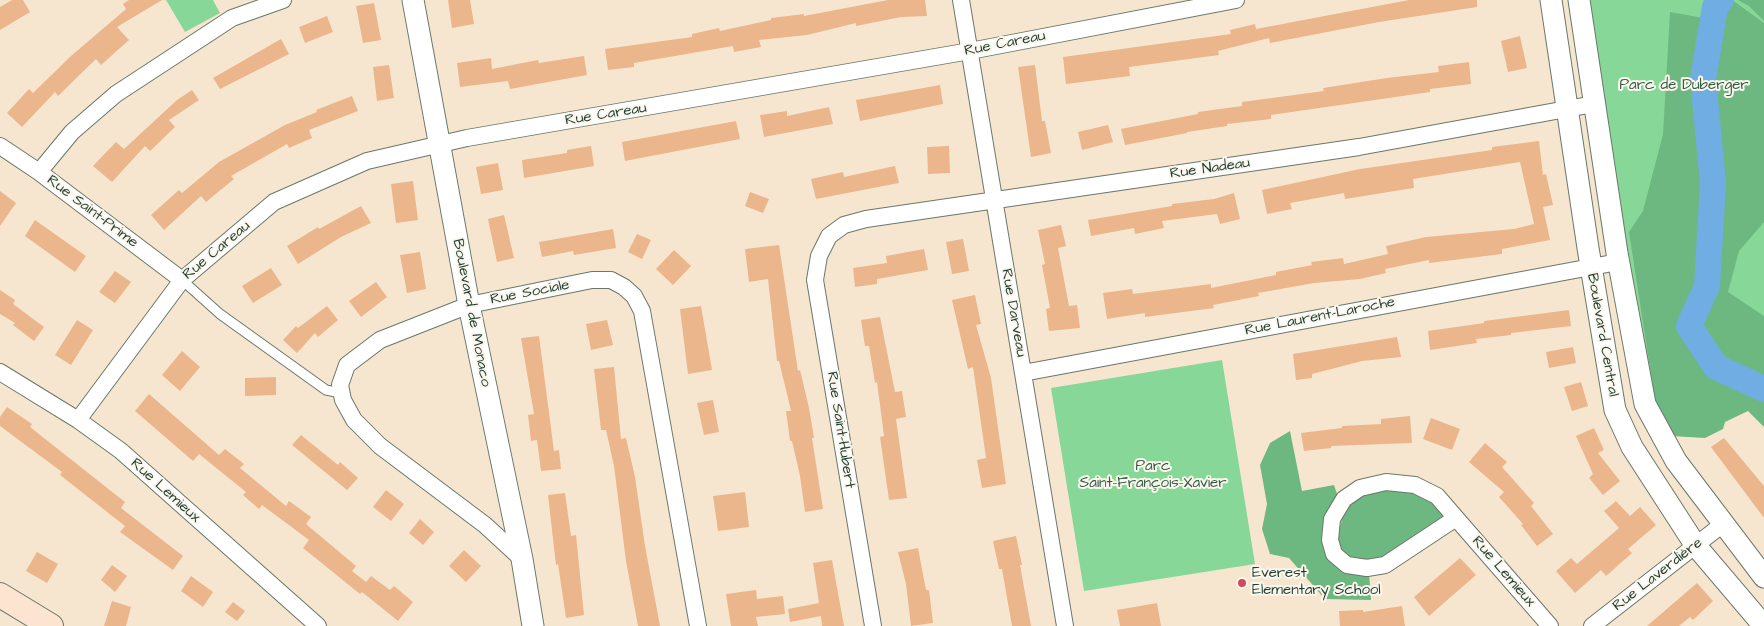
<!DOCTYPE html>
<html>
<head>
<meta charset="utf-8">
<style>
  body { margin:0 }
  canvas { display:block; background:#f6e6cf }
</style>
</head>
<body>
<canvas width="1764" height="626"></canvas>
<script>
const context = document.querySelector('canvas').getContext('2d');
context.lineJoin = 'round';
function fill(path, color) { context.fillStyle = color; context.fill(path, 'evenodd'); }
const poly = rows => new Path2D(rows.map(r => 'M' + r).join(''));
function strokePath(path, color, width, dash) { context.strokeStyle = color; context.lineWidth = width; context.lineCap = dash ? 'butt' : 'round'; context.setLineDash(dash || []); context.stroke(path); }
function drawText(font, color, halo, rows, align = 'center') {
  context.font = font + ' "Architects Daughter",sans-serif'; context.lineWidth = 4; context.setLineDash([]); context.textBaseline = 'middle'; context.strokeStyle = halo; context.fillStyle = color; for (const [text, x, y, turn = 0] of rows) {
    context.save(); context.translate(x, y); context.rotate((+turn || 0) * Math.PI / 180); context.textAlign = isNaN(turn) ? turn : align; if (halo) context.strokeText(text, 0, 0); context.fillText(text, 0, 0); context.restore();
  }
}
fill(poly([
  [166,0,213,0,220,13,185,32],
  [1588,0,1764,0,1764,412,1747,394,1656,407,1639,325],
  [1222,360,1255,564,1084,591,1051,388]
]), '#87d898');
fill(poly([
  [1711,0,1732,0,1764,23,1764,222,1739,251,1728,292,1764,316,1764,427,1748,411,1725,422,1723,429,1705,438,1671,436,1656,407,1629,232,1643,211,1663,134,1670,12,1704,18],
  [1738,0,1764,0,1764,21,1749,6],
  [1290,431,1302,491,1334,485,1338,497,1326,555,1369,573,1371,600,1325,599,1289,558,1270,554,1262,529,1267,504,1260,465,1270,443],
  [1384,488,1413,490,1431,501,1445,518,1382,558,1367,561,1351,558,1340,554,1336,539,1346,507,1360,496]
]), '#6db880');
strokePath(poly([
  [1721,0,1715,7,1703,79,1713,183,1707,286,1689,326,1716,367,1764,389]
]), '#6fade2', 26);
fill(poly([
  [12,0,23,0,30,12,0,30,0,7],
  [129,0,162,0,117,27,129,40,101,65,96,59,58,96,55,92,22,127,7,113,29,89,33,93,71,56,126,9,123,4],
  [448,0,470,0,474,24,452,28],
  [888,0,925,0,927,16,901,17,856,26,856,23,807,35,759,40,761,47,734,52,733,46,634,63,634,67,608,70,605,49,692,37,692,34,719,28,720,31,771,20,771,18,804,14,804,16],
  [1409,0,1477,0,1477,7,1379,22,1270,43,1269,38,1218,51,1219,55,1129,67,1130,76,1066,84,1063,57,1231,34,1230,30,1255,24,1256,29],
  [374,3,381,40,363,43,356,6],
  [327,16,333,32,305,43,299,27],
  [1520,36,1527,68,1508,72,1501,41],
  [281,39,289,54,220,89,213,78],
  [584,56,587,75,510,89,508,81,460,87,457,63,491,58,492,69,538,60,539,63],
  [1469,62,1471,84,1430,89,1430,92,1271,115,1271,119,1227,124,1227,126,1187,132,1187,133,1125,145,1121,129,1198,114,1198,112,1242,106,1242,102,1324,91,1323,88,1387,78,1439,72,1438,66],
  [389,65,394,98,377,101,373,67],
  [1035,65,1042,121,1045,121,1051,153,1031,157,1018,67],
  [940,85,943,104,860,121,856,100],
  [192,90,199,100,169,120,175,127,150,151,145,146,112,182,93,166,116,142,124,149,177,100],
  [352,96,358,111,309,130,312,138,289,148,287,144,231,176,234,179,206,202,201,196,164,230,151,215,179,190,182,193,219,162,285,125,317,112,316,110],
  [829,107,833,124,764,137,760,115,787,111,787,116],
  [736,121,740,139,625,161,622,142],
  [1108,125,1113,142,1082,150,1078,132],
  [1539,141,1543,175,1546,174,1553,205,1543,207,1550,240,1502,249,1502,254,1429,263,1429,260,1385,269,1386,273,1360,279,1314,283,1258,293,1259,296,1213,305,1214,308,1145,317,1145,313,1107,319,1103,293,1132,289,1133,294,1211,284,1211,288,1276,275,1276,272,1312,265,1311,262,1343,258,1344,264,1388,254,1386,246,1426,237,1514,229,1534,224,1520,162,1413,179,1414,188,1345,199,1344,193,1290,203,1292,209,1267,214,1262,190,1360,169,1492,150,1492,147],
  [591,146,594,166,524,178,522,160,567,153,567,150],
  [949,146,950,173,928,174,927,147],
  [498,163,503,190,481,194,476,167],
  [895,166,899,183,816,199,811,179,843,172,844,177],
  [413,181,418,220,396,223,391,184],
  [0,191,16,203,0,226],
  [750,192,769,199,763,213,745,206],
  [1234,193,1240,219,1220,224,1217,214,1162,221,1164,228,1135,234,1134,228,1091,236,1088,220,1172,206,1172,204,1214,199],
  [361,206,371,223,341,237,298,264,287,246,318,227,319,229],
  [504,215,514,258,497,262,488,219],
  [35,220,86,256,75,272,25,236],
  [1061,225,1066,246,1058,248,1069,306,1077,305,1080,328,1049,331,1046,309,1050,308,1042,265,1045,264,1038,230],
  [613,229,616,248,574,255,573,251,542,257,539,242],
  [637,234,651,240,642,259,628,252],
  [963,239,969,271,952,274,946,242],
  [779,245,798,371,800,370,809,408,814,438,812,438,823,509,805,512,800,476,792,441,790,441,786,411,791,411,779,361,777,361,768,279,749,282,745,249],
  [924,249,928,270,877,279,877,284,855,287,853,268,887,263,886,256],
  [674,250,691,266,673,285,656,269],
  [420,252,426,289,407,293,400,255],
  [271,268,282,285,253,303,242,286],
  [115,271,131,282,115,303,99,292],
  [376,282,387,297,361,317,349,301],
  [0,290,15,300,13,304,44,327,34,341,13,325,15,323,0,314],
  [975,295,981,324,976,325,991,378,1006,484,982,488,977,460,986,458,973,367,968,369,952,300],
  [327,306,338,320,318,337,315,333,297,353,283,340,296,326,298,328],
  [701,306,712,370,688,374,680,309],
  [1569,310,1571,326,1511,333,1511,335,1476,339,1477,343,1430,350,1428,331,1484,323,1484,321],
  [880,317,895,392,902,391,906,417,896,419,907,498,889,500,880,437,884,436,877,382,875,383,869,346,865,346,861,320],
  [77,320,93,330,71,365,55,355],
  [607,320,613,345,591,350,586,324],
  [539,336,554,451,559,450,561,469,541,471,537,440,531,441,528,415,534,414,521,338],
  [1397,337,1401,357,1362,361,1312,374,1312,378,1296,380,1293,354],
  [1573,347,1576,363,1549,368,1546,352],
  [182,351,200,367,180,391,162,375],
  [614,367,621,439,626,438,635,477,645,546,660,626,638,626,626,561,614,466,606,430,601,430,594,369],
  [276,377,276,395,245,396,245,378],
  [1581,382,1588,406,1572,411,1564,387],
  [149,394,219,455,225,449,244,464,240,468,286,506,289,501,311,517,306,524,356,566,352,571,366,582,371,576,390,590,394,586,413,602,398,621,362,592,360,594,303,548,309,540,262,505,259,509,243,495,246,492,199,454,193,461,135,411],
  [713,400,719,432,704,435,697,403],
  [7,407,32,424,30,427,125,502,121,508,183,556,173,570,120,532,125,526,60,475,62,472,0,426,0,417],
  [1410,416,1412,443,1331,446,1331,448,1304,451,1301,433,1342,428,1342,426,1381,424,1381,419],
  [1431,418,1460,429,1452,450,1423,439],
  [1594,428,1604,450,1598,453,1620,481,1603,495,1589,478,1593,474,1576,436],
  [301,435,338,465,340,462,358,478,347,490,292,445],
  [1724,438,1764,486,1764,518,1711,447],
  [1485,443,1507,462,1502,467,1534,503,1531,506,1553,534,1537,546,1521,525,1523,524,1499,497,1504,492,1469,462],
  [386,490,404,504,391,521,373,507],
  [745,492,749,527,718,531,713,496],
  [565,493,571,536,576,535,584,615,566,618,558,564,556,565,548,495],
  [1616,501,1630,516,1640,507,1656,525,1628,549,1632,553,1606,576,1601,570,1575,593,1556,571,1571,558,1577,564,1619,528,1604,511],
  [420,519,434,532,423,545,409,533],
  [1016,536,1022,565,1020,565,1031,626,1012,626,1002,569,999,569,993,541],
  [918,548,926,590,929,590,933,623,911,626,906,584,898,552],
  [464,550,481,566,466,582,449,566],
  [37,552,58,564,47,583,26,571],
  [1460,558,1476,575,1429,616,1414,597],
  [832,560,844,626,822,626,821,616,790,622,788,609,819,603,813,563],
  [112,565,127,576,115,592,101,580],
  [191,576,213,592,203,607,181,591],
  [1697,583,1713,601,1693,620,1690,617,1679,626,1647,626],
  [756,590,757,599,783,596,785,614,756,617,758,626,731,626,726,594],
  [112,601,131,607,126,626,104,626],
  [233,602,245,611,237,621,225,612],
  [1157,603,1161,626,1120,626,1117,610],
  [1402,606,1405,626,1340,626,1339,611,1363,610,1363,612]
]), '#ecb68c');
const service = poly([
  [182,280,220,314,326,390,341,393]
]);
const minor = poly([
  [961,0,1065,626],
  [0,146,39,172,182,280],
  [39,172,72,132,116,94,232,18,283,0],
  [0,372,78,420,121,451,318,626],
  [1023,373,1618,262],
  [78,420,182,280,274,202,367,161,467,138,970,51,1236,0],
  [1456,518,1385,565,1367,568,1347,565,1334,554,1330,540,1332,519,1344,499,1360,488,1386,482,1415,485,1437,496,1456,518,1550,626],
  [522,559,485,525,380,446,354,420,343,400,340,385,347,365,380,340,469,305,592,280,611,280,624,287,634,296,642,311,698,626],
  [873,626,815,280,819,256,829,236,844,225,866,219,1359,147,1594,104],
  [1592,626,1723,524]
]);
const tertiary = poly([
  [413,0,469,305,522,559,533,626],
  [1551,0,1588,248,1615,410,1632,447,1696,546,1764,626],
  [1579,0,1617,253,1645,404,1676,461,1764,577]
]);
const secondary = poly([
  [0,595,51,626]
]);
strokePath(service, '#6a786a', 11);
strokePath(minor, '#6a786a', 18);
strokePath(tertiary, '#6a786a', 23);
strokePath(secondary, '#6a786a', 26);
strokePath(service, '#fff', 9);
strokePath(minor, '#fff', 16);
strokePath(tertiary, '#fff', 21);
strokePath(secondary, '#fde4d1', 24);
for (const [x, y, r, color] of [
  [1242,583,5,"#d1495b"]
]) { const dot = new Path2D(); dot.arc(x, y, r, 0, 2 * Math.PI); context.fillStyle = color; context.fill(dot); strokePath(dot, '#fbf7ec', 2); }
drawText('15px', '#1f3d34', '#fbf7ec', [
  ["Rue Careau",1005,44,-11],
  ["Rue Careau",606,115,-9],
  ["Rue Nadeau",1210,169,-8],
  ["Rue Saint-Prime",92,212,37],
  ["Rue Careau",217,251,-40],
  ["Rue Sociale",530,293,-11],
  ["Boulevard de Monaco",471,313,79],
  ["Rue Darveau",1013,313,80],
  ["Rue Laurent-Laroche",1320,317,-11],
  ["Boulevard Central",1602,335,80],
  ["Rue Saint-Hubert",840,430,81],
  ["Rue Lemieux",165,491,42],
  ["Rue Lemieux",1503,572,49],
  ["Rue Laverdière",1658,575,-38]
]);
drawText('15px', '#345c48', '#fbf7ec', [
  ["Parc de Duberger",1684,86],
  ["Parc",1153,467],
  ["Saint-François-Xavier",1153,484]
]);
drawText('15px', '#1f3d34', '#fbf7ec', [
  ["Everest",1252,574],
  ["Elementary School",1252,591]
], 'left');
</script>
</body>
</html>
